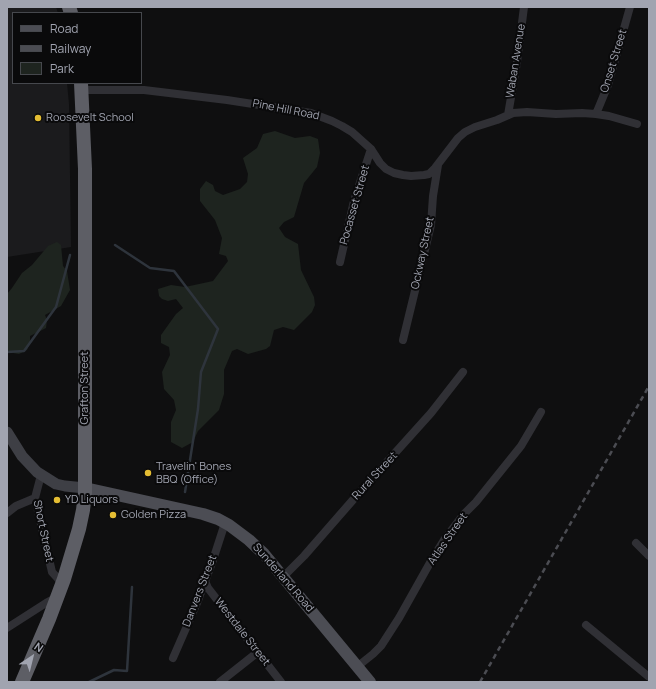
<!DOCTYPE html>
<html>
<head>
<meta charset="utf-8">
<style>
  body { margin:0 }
  #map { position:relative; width:656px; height:689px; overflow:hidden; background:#0f0f10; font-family:Manrope,sans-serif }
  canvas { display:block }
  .frame { position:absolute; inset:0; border:8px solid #a1a4b0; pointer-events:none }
  .legend { position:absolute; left:12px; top:12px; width:130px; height:72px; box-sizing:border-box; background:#0a0a0b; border:1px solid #46484d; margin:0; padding:5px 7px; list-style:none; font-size:12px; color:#a1a4b0 }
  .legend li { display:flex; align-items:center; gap:8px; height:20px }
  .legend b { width:20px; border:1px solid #46484d }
  .north { position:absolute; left:12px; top:637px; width:40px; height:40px; -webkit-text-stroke:3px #0a0a0b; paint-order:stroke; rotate:35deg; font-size:11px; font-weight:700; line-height:16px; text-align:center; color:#a1a4b0 }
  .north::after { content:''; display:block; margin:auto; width:14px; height:18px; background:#a1a4b0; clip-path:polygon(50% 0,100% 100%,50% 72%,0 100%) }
</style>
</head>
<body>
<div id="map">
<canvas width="656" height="689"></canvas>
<div class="frame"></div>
<ul class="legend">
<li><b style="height:5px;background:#4c4d54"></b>Road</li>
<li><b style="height:5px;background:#4b4c52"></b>Railway</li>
<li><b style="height:11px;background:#1e241f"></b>Park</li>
</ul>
<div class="north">N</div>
</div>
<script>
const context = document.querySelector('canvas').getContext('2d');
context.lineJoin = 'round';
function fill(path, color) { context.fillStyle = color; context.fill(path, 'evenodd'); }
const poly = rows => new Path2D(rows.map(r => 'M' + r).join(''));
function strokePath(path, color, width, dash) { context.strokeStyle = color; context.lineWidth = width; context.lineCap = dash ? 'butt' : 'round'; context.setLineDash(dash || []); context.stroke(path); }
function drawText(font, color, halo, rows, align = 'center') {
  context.font = font + ' Manrope,sans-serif'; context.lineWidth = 4; context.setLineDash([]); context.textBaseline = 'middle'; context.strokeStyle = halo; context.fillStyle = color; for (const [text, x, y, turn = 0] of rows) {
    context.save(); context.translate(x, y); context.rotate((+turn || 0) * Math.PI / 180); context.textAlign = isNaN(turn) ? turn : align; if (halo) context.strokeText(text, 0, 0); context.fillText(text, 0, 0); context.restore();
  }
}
fill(poly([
  [7,7,56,7,58,13,13,13,13,83,67,83,69,104,71,247,7,257]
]), '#1b1b1d');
fill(poly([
  [275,131,295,138,310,136,318,139,320,153,317,167,304,183,294,217,284,222,279,228,285,237,298,244,301,270,314,297,315,305,312,312,294,330,283,327,274,330,270,346,266,349,248,354,237,349,232,351,224,370,224,394,219,410,198,431,193,442,182,448,171,442,171,422,176,410,174,400,164,389,162,372,170,355,169,347,161,343,161,335,176,314,183,308,176,299,168,301,162,299,159,296,158,289,171,285,185,287,213,281,228,261,226,256,219,254,222,238,215,220,200,201,200,189,206,181,213,185,215,191,223,195,240,189,247,182,248,174,243,158,257,148,263,134],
  [57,242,61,245,63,266,67,271,70,290,61,306,45,315,47,320,46,328,30,336,30,343,27,350,19,354,7,352,7,294,12,288,22,273,32,265,48,246]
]), '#1e241f');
strokePath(poly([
  [115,245,150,268,174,271,218,329,201,372,198,409,185,492],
  [7,352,24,351,56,307,70,255],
  [89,682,114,670,127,671,132,587]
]), '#2e343c', 2.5);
strokePath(poly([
  [82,90,144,90,227,100,311,113,332,121,342,126,352,132,371,149,380,163,386,169,394,173,403,175,411,176,424,175,429,174,435,168,458,138,465,132,475,127,497,120,513,113,527,112,556,114,582,113,596,114,609,116,637,124],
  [596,114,608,85,630,7],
  [508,115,517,62,524,7],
  [340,262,354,201,371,149],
  [403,340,431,225,433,196,438,165],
  [41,475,35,498,52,572,62,583],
  [7,513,16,506,35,498],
  [636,543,649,556],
  [283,577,304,556,359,493,431,413,463,372],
  [205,581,208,588,281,682],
  [586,625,649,677],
  [7,628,46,603,57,597],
  [173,658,197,603,213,560,225,523],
  [358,666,373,654,381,646,399,618,431,561,444,540,464,514,476,502,521,446,541,412],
  [220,682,258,652]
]), '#303035', 8);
strokePath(poly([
  [7,432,22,456,37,472,56,484,65,486,85,488]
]), '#3e3f45', 11);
strokePath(poly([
  [85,488,203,514,218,519,229,525,249,540,264,554,370,682]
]), '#4c4d54', 12);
strokePath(poly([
  [69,7,71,13],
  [22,682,49,619,64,579,79,529,83,510,85,493,85,169,81,83]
]), '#5d5e65', 14);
strokePath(poly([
  [480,682,649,386]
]), '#4b4c52', 2.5, [5, 4]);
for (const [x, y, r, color] of [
  [38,118,4,"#e4bd33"],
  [148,473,4,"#e4bd33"],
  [57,500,4,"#e4bd33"],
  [113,515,4,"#e4bd33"]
]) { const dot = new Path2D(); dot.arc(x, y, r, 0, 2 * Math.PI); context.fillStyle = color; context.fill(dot); strokePath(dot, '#0a0a0b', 1.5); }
drawText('11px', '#a1a4b0', '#0a0a0b', [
  ["Waban Avenue",516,61,-81],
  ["Onset Street",614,61,-73],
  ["Pine Hill Road",286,110,11],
  ["Pocasset Street",355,205,-74],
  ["Ockway Street",423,253,-78],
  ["Grafton Street",85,388,-90],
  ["Rural Street",375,476,-47],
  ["Short Street",43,531,78],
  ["Atlas Street",448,539,-55],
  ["Sunderland Road",283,578,49],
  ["Danvers Street",200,591,-69],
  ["Westdale Street",242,632,52]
]);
drawText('11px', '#a1a4b0', '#0a0a0b', [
  ["Roosevelt School",46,118],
  ["Travelin' Bones",156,467],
  ["BBQ (Office)",156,480],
  ["YD Liquors",65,500],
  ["Golden Pizza",121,515]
], 'left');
</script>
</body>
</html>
